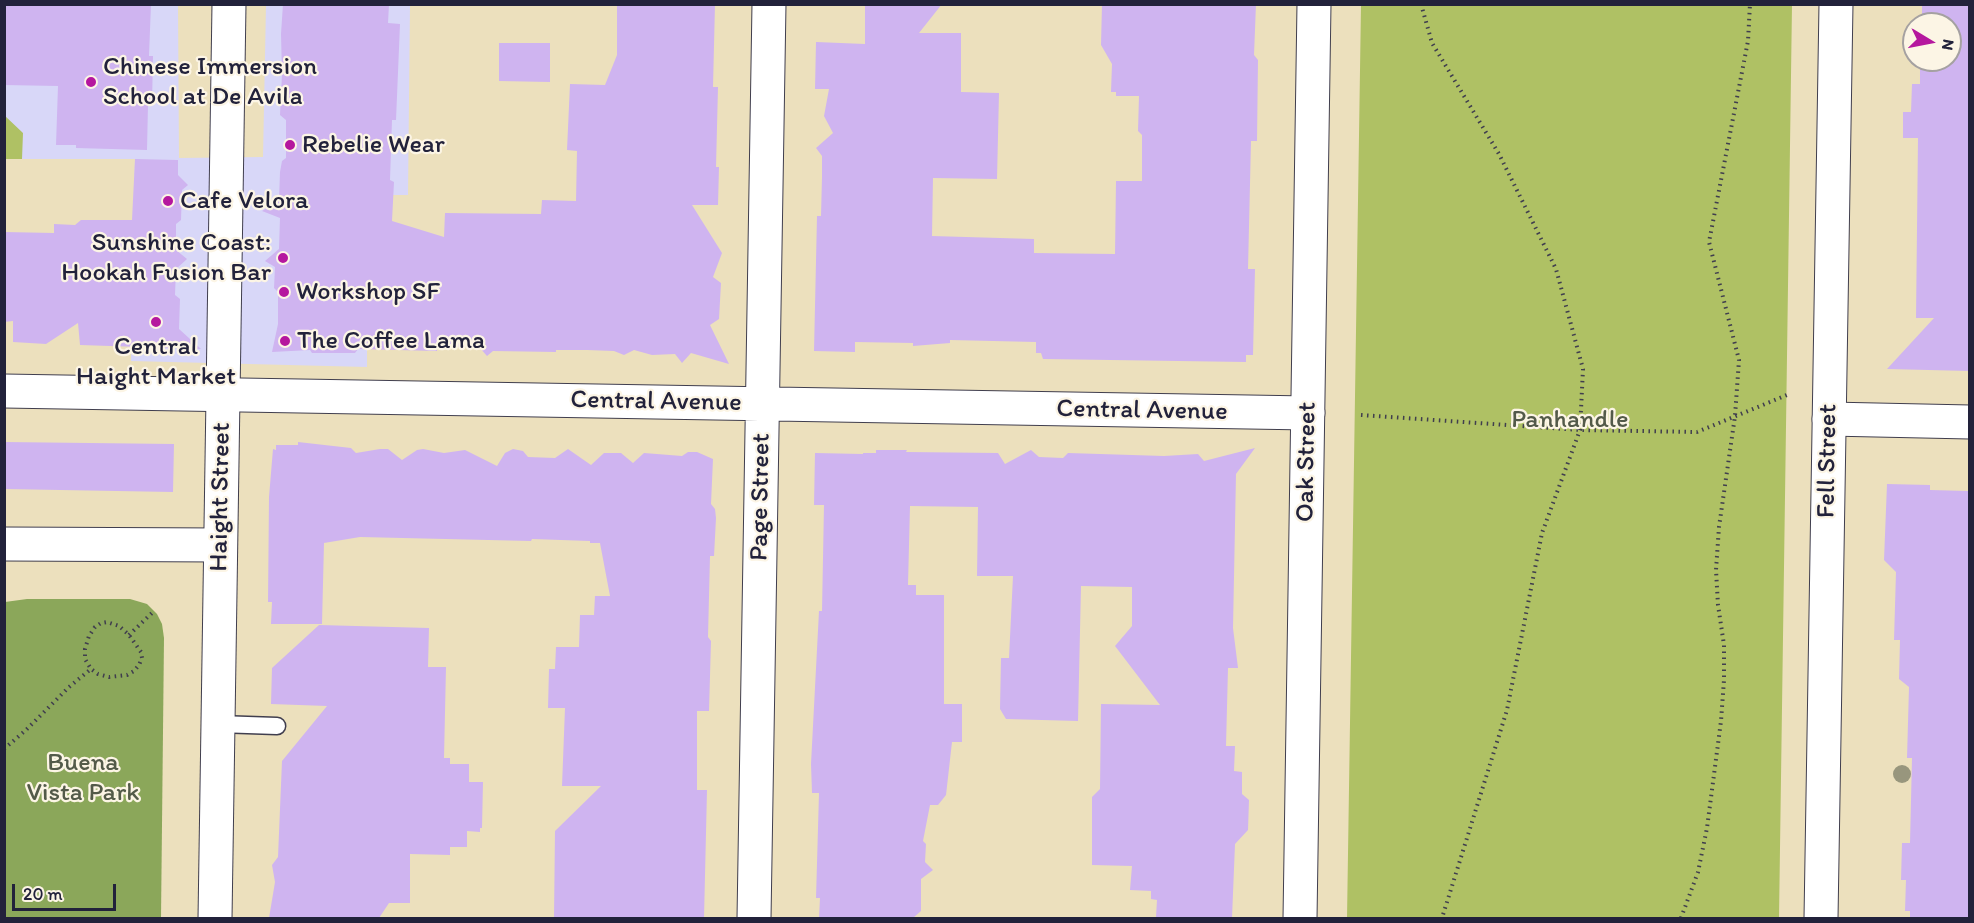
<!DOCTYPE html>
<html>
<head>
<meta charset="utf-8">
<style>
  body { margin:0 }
  #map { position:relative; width:1974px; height:923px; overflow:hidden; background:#ece0bd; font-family:Itim,sans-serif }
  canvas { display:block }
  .frame { position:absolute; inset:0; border:6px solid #22223b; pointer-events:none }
  .north { position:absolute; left:1902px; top:12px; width:60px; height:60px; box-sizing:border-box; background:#fcf5e5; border:2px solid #a5a1a1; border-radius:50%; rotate:100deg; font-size:16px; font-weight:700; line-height:24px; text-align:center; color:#22223b }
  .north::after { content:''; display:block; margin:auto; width:21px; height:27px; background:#b5179e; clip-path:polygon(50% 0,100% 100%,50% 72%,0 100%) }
  .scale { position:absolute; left:12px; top:884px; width:104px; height:27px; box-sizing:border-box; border:3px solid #22223b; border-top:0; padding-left:8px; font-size:18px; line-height:21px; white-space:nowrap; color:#22223b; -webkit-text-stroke:4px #fcf5e5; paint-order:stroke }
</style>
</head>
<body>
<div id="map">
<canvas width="1974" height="923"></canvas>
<div class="frame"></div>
<div class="north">N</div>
<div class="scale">20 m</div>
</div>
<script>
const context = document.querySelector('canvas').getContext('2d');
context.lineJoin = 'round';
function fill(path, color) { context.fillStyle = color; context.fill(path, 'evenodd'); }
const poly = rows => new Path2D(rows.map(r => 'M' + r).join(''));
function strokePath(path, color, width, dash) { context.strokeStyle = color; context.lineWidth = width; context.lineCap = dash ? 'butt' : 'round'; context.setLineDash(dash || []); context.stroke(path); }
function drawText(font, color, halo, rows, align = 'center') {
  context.font = font + ' Itim,sans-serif'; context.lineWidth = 4.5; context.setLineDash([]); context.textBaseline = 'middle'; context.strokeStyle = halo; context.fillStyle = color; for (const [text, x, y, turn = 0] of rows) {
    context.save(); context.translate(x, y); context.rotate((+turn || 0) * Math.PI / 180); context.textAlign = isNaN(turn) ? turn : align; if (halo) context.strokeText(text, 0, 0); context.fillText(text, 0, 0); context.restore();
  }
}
fill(poly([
  [5,5,178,5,179,158,263,157,266,5,410,5,408,195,367,195,367,367,131,361,135,159,5,159]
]), '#d8d7f8');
fill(poly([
  [1361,5,1792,5,1779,918,1347,918],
  [4,115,23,133,22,159,5,159]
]), '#afc164');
fill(poly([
  [27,599,130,599,147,604,157,614,162,624,164,638,161,918,5,918,5,602]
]), '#8ba75a');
fill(poly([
  [4,4,151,4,149,56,153,56,152,104,148,105,147,150,76,148,76,145,56,145,58,86,4,85],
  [283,4,389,4,388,23,400,24,396,120,392,120,390,180,394,182,392,221,444,237,445,213,541,214,542,200,576,201,577,151,567,150,570,84,605,85,617,55,617,4,715,4,713,87,718,87,716,167,719,167,718,205,692,205,722,253,713,277,721,283,719,319,710,325,729,364,691,353,682,363,675,354,652,355,634,350,624,355,614,351,587,350,556,350,556,352,493,351,487,356,479,347,437,347,437,351,358,349,355,353,312,353,310,350,272,352,278,324,278,292,274,288,275,267,265,261,279,249,280,218,262,211,279,201,280,172,282,161,286,158,286,120,280,115,282,74,281,34],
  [865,4,942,4,919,33,961,33,961,92,999,93,997,179,933,178,932,236,1034,239,1034,253,1115,254,1116,181,1142,181,1142,135,1138,131,1139,96,1116,96,1116,92,1111,92,1112,64,1101,45,1102,4,1256,4,1254,55,1258,60,1257,141,1251,141,1248,269,1255,269,1253,355,1246,355,1246,362,1043,359,1041,353,1036,353,1036,342,950,340,950,343,913,346,913,343,855,342,855,352,814,351,817,216,821,216,822,177,822,156,816,148,833,133,824,116,829,89,815,89,816,42,865,44],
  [1922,4,1970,4,1970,371,1887,369,1934,318,1916,318,1918,138,1903,138,1903,112,1911,112,1912,84,1920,84,1920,60,1950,60,1950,24,1922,24],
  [499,43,550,43,550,82,499,81],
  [135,159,178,160,178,175,188,185,182,190,181,220,176,224,176,250,187,259,176,269,175,295,180,299,179,329,201,349,80,345,78,323,46,344,13,342,13,321,4,322,4,232,54,233,54,224,75,225,81,220,132,220],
  [4,442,174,444,173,492,4,489],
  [298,442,351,448,356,453,380,449,388,449,402,460,417,450,423,449,444,453,465,450,497,466,505,453,513,449,523,451,528,457,555,458,568,449,591,465,604,453,621,453,633,463,644,453,682,456,688,452,697,452,713,459,711,504,715,509,716,518,714,556,710,556,708,637,711,641,709,711,697,711,697,790,707,790,704,918,554,918,555,831,601,786,562,786,565,708,548,708,549,669,555,669,556,647,579,647,580,615,594,615,595,596,610,596,600,543,590,543,590,541,532,539,531,541,360,537,324,543,322,624,271,624,272,602,268,602,269,497,273,449,276,450,276,445,298,445],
  [1255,448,1236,474,1233,628,1238,668,1228,668,1226,746,1235,746,1234,771,1242,772,1242,794,1249,800,1248,830,1235,844,1232,918,1156,917,1157,900,1151,899,1151,891,1130,890,1132,866,1092,865,1092,797,1100,789,1101,704,1160,705,1115,646,1132,626,1132,587,1081,586,1078,721,1006,719,1000,709,1001,658,1009,658,1013,576,977,576,978,507,910,506,908,585,916,585,916,595,944,595,944,704,962,704,962,742,952,742,946,795,938,805,930,805,923,841,926,844,925,862,933,870,921,879,921,911,913,918,819,918,820,898,816,898,819,793,812,793,811,764,819,611,822,611,824,505,814,505,815,453,863,454,863,453,876,453,876,450,907,450,906,452,998,453,1005,464,1031,450,1039,457,1063,458,1068,453,1164,456,1198,454,1204,461],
  [1887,484,1930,485,1930,490,1968,491,1970,918,1910,918,1910,911,1905,911,1906,880,1901,880,1902,843,1910,843,1912,758,1907,758,1909,687,1899,679,1900,640,1894,640,1896,572,1884,560],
  [319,625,429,628,428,667,446,667,444,758,450,758,450,764,469,764,469,782,483,782,482,828,480,828,480,832,467,831,467,847,450,847,450,855,410,854,410,903,389,903,379,918,269,918,275,882,272,865,278,857,282,761,327,706,271,704,272,668]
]), '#cfb4f0');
const lane = poly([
  [218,724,277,726]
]);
const street = poly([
  [4,391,1308,413],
  [1829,419,1970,422],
  [4,544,220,545],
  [754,918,769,4]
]);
const secondary = poly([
  [215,918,229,4]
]);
const primary = poly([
  [1300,918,1314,4],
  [1821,918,1836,4]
]);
strokePath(lane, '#403e4e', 19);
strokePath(street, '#403e4e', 35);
strokePath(secondary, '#403e4e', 35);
strokePath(primary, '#403e4e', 35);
strokePath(poly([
  [1421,4,1432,43,1499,154,1556,269,1583,369,1580,430,1542,533,1507,710,1442,918],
  [1361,415,1580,430,1697,432,1787,395],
  [129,635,154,611],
  [4,749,26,730,69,687,91,669,98,674,109,677,127,675,134,671,139,665,142,658,141,652,129,635,119,626,107,622,101,623,95,627,89,636,85,649,85,659,91,669],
  [1681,918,1698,872,1707,828,1721,721,1724,680,1724,645,1718,605,1716,570,1719,527,1735,416,1739,360,1709,242,1748,41,1750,4]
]), '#403e4e', 4, [1.5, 4.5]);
strokePath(lane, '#fff', 16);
strokePath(street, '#fff', 33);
strokePath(secondary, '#fff', 33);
strokePath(primary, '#fff', 33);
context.fillStyle = '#98967d';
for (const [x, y] of [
  [1902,774]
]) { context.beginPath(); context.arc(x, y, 9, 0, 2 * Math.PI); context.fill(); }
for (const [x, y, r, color] of [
  [91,82,6,"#b5179e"],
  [290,145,6,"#b5179e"],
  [168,201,6,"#b5179e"],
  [283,258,6,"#b5179e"],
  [284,292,6,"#b5179e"],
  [156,322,6,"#b5179e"],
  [285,341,6,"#b5179e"]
]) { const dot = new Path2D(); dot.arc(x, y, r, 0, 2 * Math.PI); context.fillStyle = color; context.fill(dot); strokePath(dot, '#fcf5e5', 2); }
drawText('26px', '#22223b', '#fcf5e5', [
  ["Chinese Immersion",103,67],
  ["School at De Avila",103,97],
  ["Rebelie Wear",302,145],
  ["Cafe Velora",180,201],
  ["Sunshine Coast:",271,243,"right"],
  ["Hookah Fusion Bar",271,273,"right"],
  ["Workshop SF",296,292],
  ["The Coffee Lama",297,341],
  ["Central",156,347,"center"],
  ["Haight Market",156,377,"center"]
], 'left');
drawText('26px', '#22223b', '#fcf5e5', [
  ["Central Avenue",656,402,1],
  ["Central Avenue",1142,411,1],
  ["Fell Street",1828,461,-89],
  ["Oak Street",1307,462,-89],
  ["Haight Street",221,497,-89],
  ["Page Street",761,497,-89]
]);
drawText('26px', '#535a49', '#fcf5e5', [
  ["Panhandle",1570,420],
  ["Buena",83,763],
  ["Vista Park",83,793]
]);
</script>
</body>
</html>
